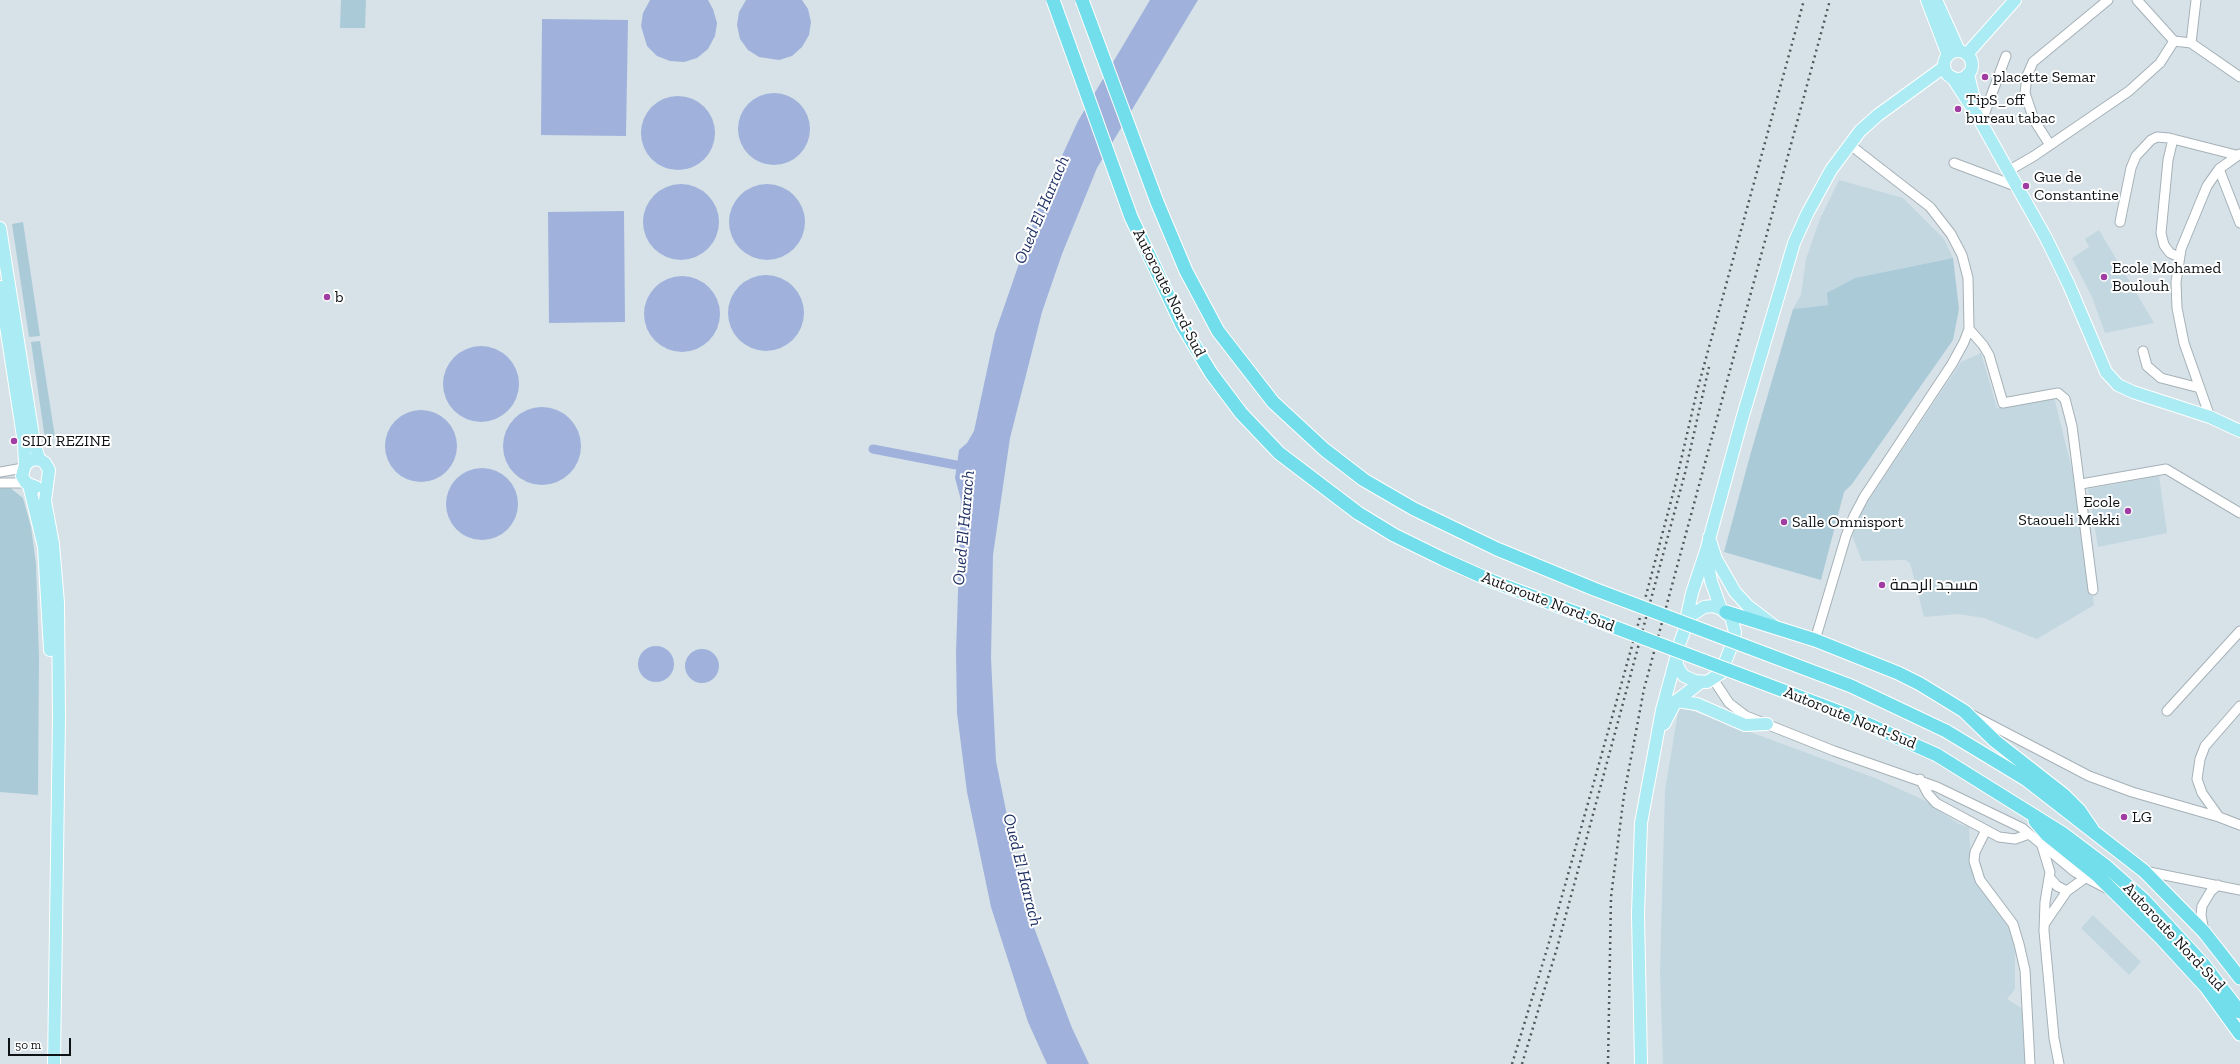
<!DOCTYPE html>
<html>
<head>
<meta charset="utf-8">
<style>
  body { margin:0 }
  #map { position:relative; width:2240px; height:1064px; overflow:hidden; background:#d6e2e8; font-family:"Zilla Slab",serif }
  canvas { display:block }
  .scale { position:absolute; left:8px; top:1038px; width:63px; height:18px; box-sizing:border-box; border:2px solid #0e1214; border-top:0; padding-left:5px; font-size:12px; line-height:14px; white-space:nowrap; color:#0e1214; -webkit-text-stroke:3px #fff; paint-order:stroke }
</style>
</head>
<body>
<div id="map">
<canvas width="2240" height="1064"></canvas>
<div class="scale">50 m</div>
</div>
<script>
const context = document.querySelector('canvas').getContext('2d');
context.lineJoin = 'round';
function fill(path, color) { context.fillStyle = color; context.fill(path, 'evenodd'); }
const poly = rows => new Path2D(rows.map(r => 'M' + r).join(''));
function strokePath(path, color, width, dash) { context.strokeStyle = color; context.lineWidth = width; context.lineCap = dash ? 'butt' : 'round'; context.setLineDash(dash || []); context.stroke(path); }
function drawText(font, color, halo, rows, align = 'center') {
  context.font = font + ' "Zilla Slab",Cairo,serif'; context.lineWidth = 4; context.setLineDash([]); context.textBaseline = 'middle'; context.strokeStyle = halo; context.fillStyle = color; for (const [text, x, y, turn = 0] of rows) {
    context.save(); context.translate(x, y); context.rotate((+turn || 0) * Math.PI / 180); context.textAlign = isNaN(turn) ? turn : align; if (halo) context.strokeText(text, 0, 0); context.fillText(text, 0, 0); context.restore();
  }
}
fill(poly([
  [1839,180,1903,198,1944,239,1953,258,1855,278,1828,305,1793,309,1801,295,1806,259,1820,219],
  [2099,230,2154,323,2105,333,2092,297,2072,258,2089,247,2085,239],
  [1981,353,1997,408,2054,397,2077,490,2094,605,2037,639,1984,618,1958,614,1924,617,1910,563,1905,560,1862,561,1852,535,1862,510,1961,362],
  [2159,476,2167,533,2098,547,2088,489],
  [1679,706,1875,778,1928,802,1957,823,1969,827,1971,868,1980,887,2004,915,2015,946,2015,989,2007,999,2023,1009,2034,1064,1663,1064,1660,972,1665,791],
  [2093,915,2141,962,2129,975,2081,928]
]), '#c3d7e1');
fill(poly([
  [341,0,366,0,365,28,340,28],
  [23,222,40,336,29,337,12,224],
  [1953,258,1959,309,1953,340,1852,484,1844,492,1821,580,1724,552,1751,452,1793,309,1828,305,1827,293,1855,278],
  [40,341,55,437,45,439,31,342],
  [9,487,23,498,31,527,36,564,39,657,38,795,0,792,0,488]
]), '#aacad8');
fill(poly([
  [650,0,708,0,713,9,717,23,715,36,708,49,697,58,684,62,670,61,657,56,647,46,641,26,643,13],
  [746,0,802,0,808,9,811,22,809,35,802,47,792,56,779,60,759,57,748,50,740,39,737,25,739,12],
  [1150,0,1198,0,1097,168,1062,254,1042,312,1010,438,993,555,991,658,996,761,1013,845,1033,925,1072,1028,1089,1064,1047,1064,1028,1022,991,907,967,792,957,713,956,653,961,500,955,478,959,450,967,443,974,431,995,333,1039,206,1078,121],
  [542,19,628,20,626,136,541,135],
  '738 129a36 36 0 1 1 72 0a36 36 0 1 1-72 0Z',
  '641 133a37 37 0 1 1 74 0a37 37 0 1 1-74 0Z',
  '643 222a38 38 0 1 1 76 0a38 38 0 1 1-76 0Z',
  '729 222a38 38 0 1 1 76 0a38 38 0 1 1-76 0Z',
  [624,211,625,322,549,323,548,212],
  '728 313a38 38 0 1 1 76 0a38 38 0 1 1-76 0Z',
  '644 314a38 38 0 1 1 76 0a38 38 0 1 1-76 0Z',
  '443 384a38 38 0 1 1 76 0a38 38 0 1 1-76 0Z',
  '503 446a39 39 0 1 1 78 0a39 39 0 1 1-78 0Z',
  '385 446a36 36 0 1 1 72 0a36 36 0 1 1-72 0Z',
  '446 504a36 36 0 1 1 72 0a36 36 0 1 1-72 0Z',
  '638 664a18 18 0 1 1 36 0a18 18 0 1 1-36 0Z',
  '685 666a17 17 0 1 1 34 0a17 17 0 1 1-34 0Z'
]), '#a0b2db');
strokePath(poly([
  [873,449,956,465]
]), '#a0b2db', 9);
const minor = poly([
  [2137,0,2174,41,2191,43,2240,77],
  [2191,43,2196,0],
  [1981,123,2006,56],
  [2173,139,2168,160,2161,233,2164,245,2170,253,2179,257],
  [2050,145,2034,120,2025,93,2027,76,2033,62,2108,0],
  [1954,163,2018,187],
  [2219,169,2240,223],
  [2008,171,2034,156,2129,91,2160,63,2174,41],
  [2120,222,2131,168,2136,156,2151,140,2157,137,2169,138,2236,155],
  [1969,329,1983,345,1989,355,2003,403,2058,393,2065,399,2072,426,2093,590],
  [2143,351,2147,366,2161,378,2200,388],
  [2210,417,2184,343,2177,308,2176,282,2181,249,2207,186,2219,169,2240,154],
  [0,472,23,468],
  [0,483,26,483],
  [2081,484,2166,469,2240,513],
  [1815,640,1846,536,1854,516,1864,497,1952,364,1964,342,1969,329,1968,278,1962,255,1951,234,1930,207,1849,144],
  [1713,679,1729,703,1746,716,1834,751,1937,787,2022,828,2075,872,2108,889],
  [2240,706,2205,746,2200,759,2197,779,2202,793,2219,817,2240,825],
  [2167,711,2240,631],
  [1972,715,2089,776,2132,792,2219,817],
  [1920,779,1928,794,1936,803,1999,837,2015,839,2029,834],
  [1986,830,1975,852,1974,861,1980,880,2013,924,2019,944,2025,970,2030,1064],
  [2042,846,2050,872,2045,902,2044,931,2054,1038,2059,1064],
  [2144,871,2240,890],
  [2050,878,2057,886,2067,891],
  [2045,923,2067,891,2085,878],
  [2204,932,2201,915,2202,906,2211,891,2218,885]
]);
const major = poly([
  [1927,0,1948,55],
  [1936,0,1959,51],
  '1944 65a14 14 0 1 1 28 0a14 14 0 1 1-28 0Z',
  [1967,54,2015,0],
  [1968,74,1976,108],
  [1952,77,1978,117,2046,238,2069,285,2106,372,2118,385,2133,392,2210,417,2240,431],
  [0,228,34,442,39,459],
  [0,287,24,443,25,465,22,476,26,483,36,487],
  [25,465,31,460,39,459,45,463,49,470,45,501,53,544,58,603,59,718,54,1064],
  [29,485,44,547,50,650],
  [1709,537,1716,559,1735,592,1748,606,1773,625],
  [1706,554,1711,581,1721,609],
  [1713,606,1721,609,1731,617,1735,632,1734,639,1721,673,1707,682,1695,681,1684,676,1680,671,1677,665,1677,651,1689,617,1704,607,1713,606],
  [1685,625,1692,593,1706,551,1742,419,1794,243,1807,214,1831,170,1860,131,1878,115,1944,67],
  [1676,701,1697,704,1745,725,1767,724],
  [1664,724,1676,701,1701,682],
  [1641,1064,1638,914,1641,823,1662,710,1676,658]
]);
const highway = poly([
  [1726,612,1815,640,1898,673,1920,684,1964,711,1995,741,2064,795,2079,810,2092,829],
  [1946,731,2027,780,2144,871,2204,932,2240,978],
  [1937,755,2062,833,2107,867,2143,899,2204,965,2240,1012],
  [2035,821,2047,835,2098,876,2161,938,2206,987,2240,1034]
]);
strokePath(minor, '#a5b1b7', 11);
strokePath(major, '#fff', 14);
strokePath(highway, '#fff', 15);
strokePath(minor, '#fff', 9);
strokePath(major, '#abebf3', 12);
strokePath(highway, '#73deeb', 13);
strokePath(poly([
  [1512,1064,1548,946,1644,603,1675,486,1697,391,1804,0],
  [1522,1064,1557,948,1685,473,1709,367],
  [1608,1064,1611,897,1624,795,1644,689,1830,0]
]), '#51585b', 2.5, [2, 4]);
const highwayBridge = poly([
  [1053,0,1131,217,1182,325,1211,373,1241,413,1279,453,1358,513,1394,535,1443,559,1492,581,1845,714,1937,755],
  [1082,0,1157,202,1186,271,1218,331,1273,402,1325,450,1364,480,1414,509,1497,549,1594,589,1851,686,1946,731]
]);
strokePath(highwayBridge, '#fff', 15, []);
strokePath(highwayBridge, '#73deeb', 13);
for (const [x, y, r, color] of [
  [1985,77,4,"#a03ca2"],
  [1958,109,4,"#a03ca2"],
  [2026,186,4,"#a03ca2"],
  [2104,277,4,"#a03ca2"],
  [327,297,4,"#a03ca2"],
  [14,441,4,"#a03ca2"],
  [2128,511,4,"#a03ca2"],
  [1784,522,4,"#a03ca2"],
  [1882,585,4,"#a03ca2"],
  [2124,817,4,"#a03ca2"]
]) { const dot = new Path2D(); dot.arc(x, y, r, 0, 2 * Math.PI); context.fillStyle = color; context.fill(dot); strokePath(dot, '#fff', 1.5); }
drawText('16px', '#0e1214', '#fff', [
  ["placette Semar",1993,77],
  ["TipS_off",1966,100],
  ["bureau tabac",1966,118],
  ["Gue de",2034,177],
  ["Constantine",2034,195],
  ["Ecole Mohamed",2112,268],
  ["Boulouh",2112,286],
  ["b",335,297],
  ["SIDI REZINE",22,441],
  ["Ecole",2120,502,"right"],
  ["Staoueli Mekki",2120,520,"right"],
  ["Salle Omnisport",1792,522],
  ["مسجد الرحمة",1890,585],
  ["LG",2132,817]
], 'left');
drawText('16px', '#0e1214', '#fff', [
  ["Autoroute Nord-Sud",1169,293,63],
  ["Autoroute Nord-Sud",1548,602,21],
  ["Autoroute Nord-Sud",1850,718,22],
  ["Autoroute Nord-Sud",2174,937,47]
]);
drawText('italic 17px', '#213366', '#fff', [
  ["Oued El Harrach",1042,210,-67],
  ["Oued El Harrach",964,528,-85],
  ["Oued El Harrach",1022,870,76]
]);
</script>
</body>
</html>
